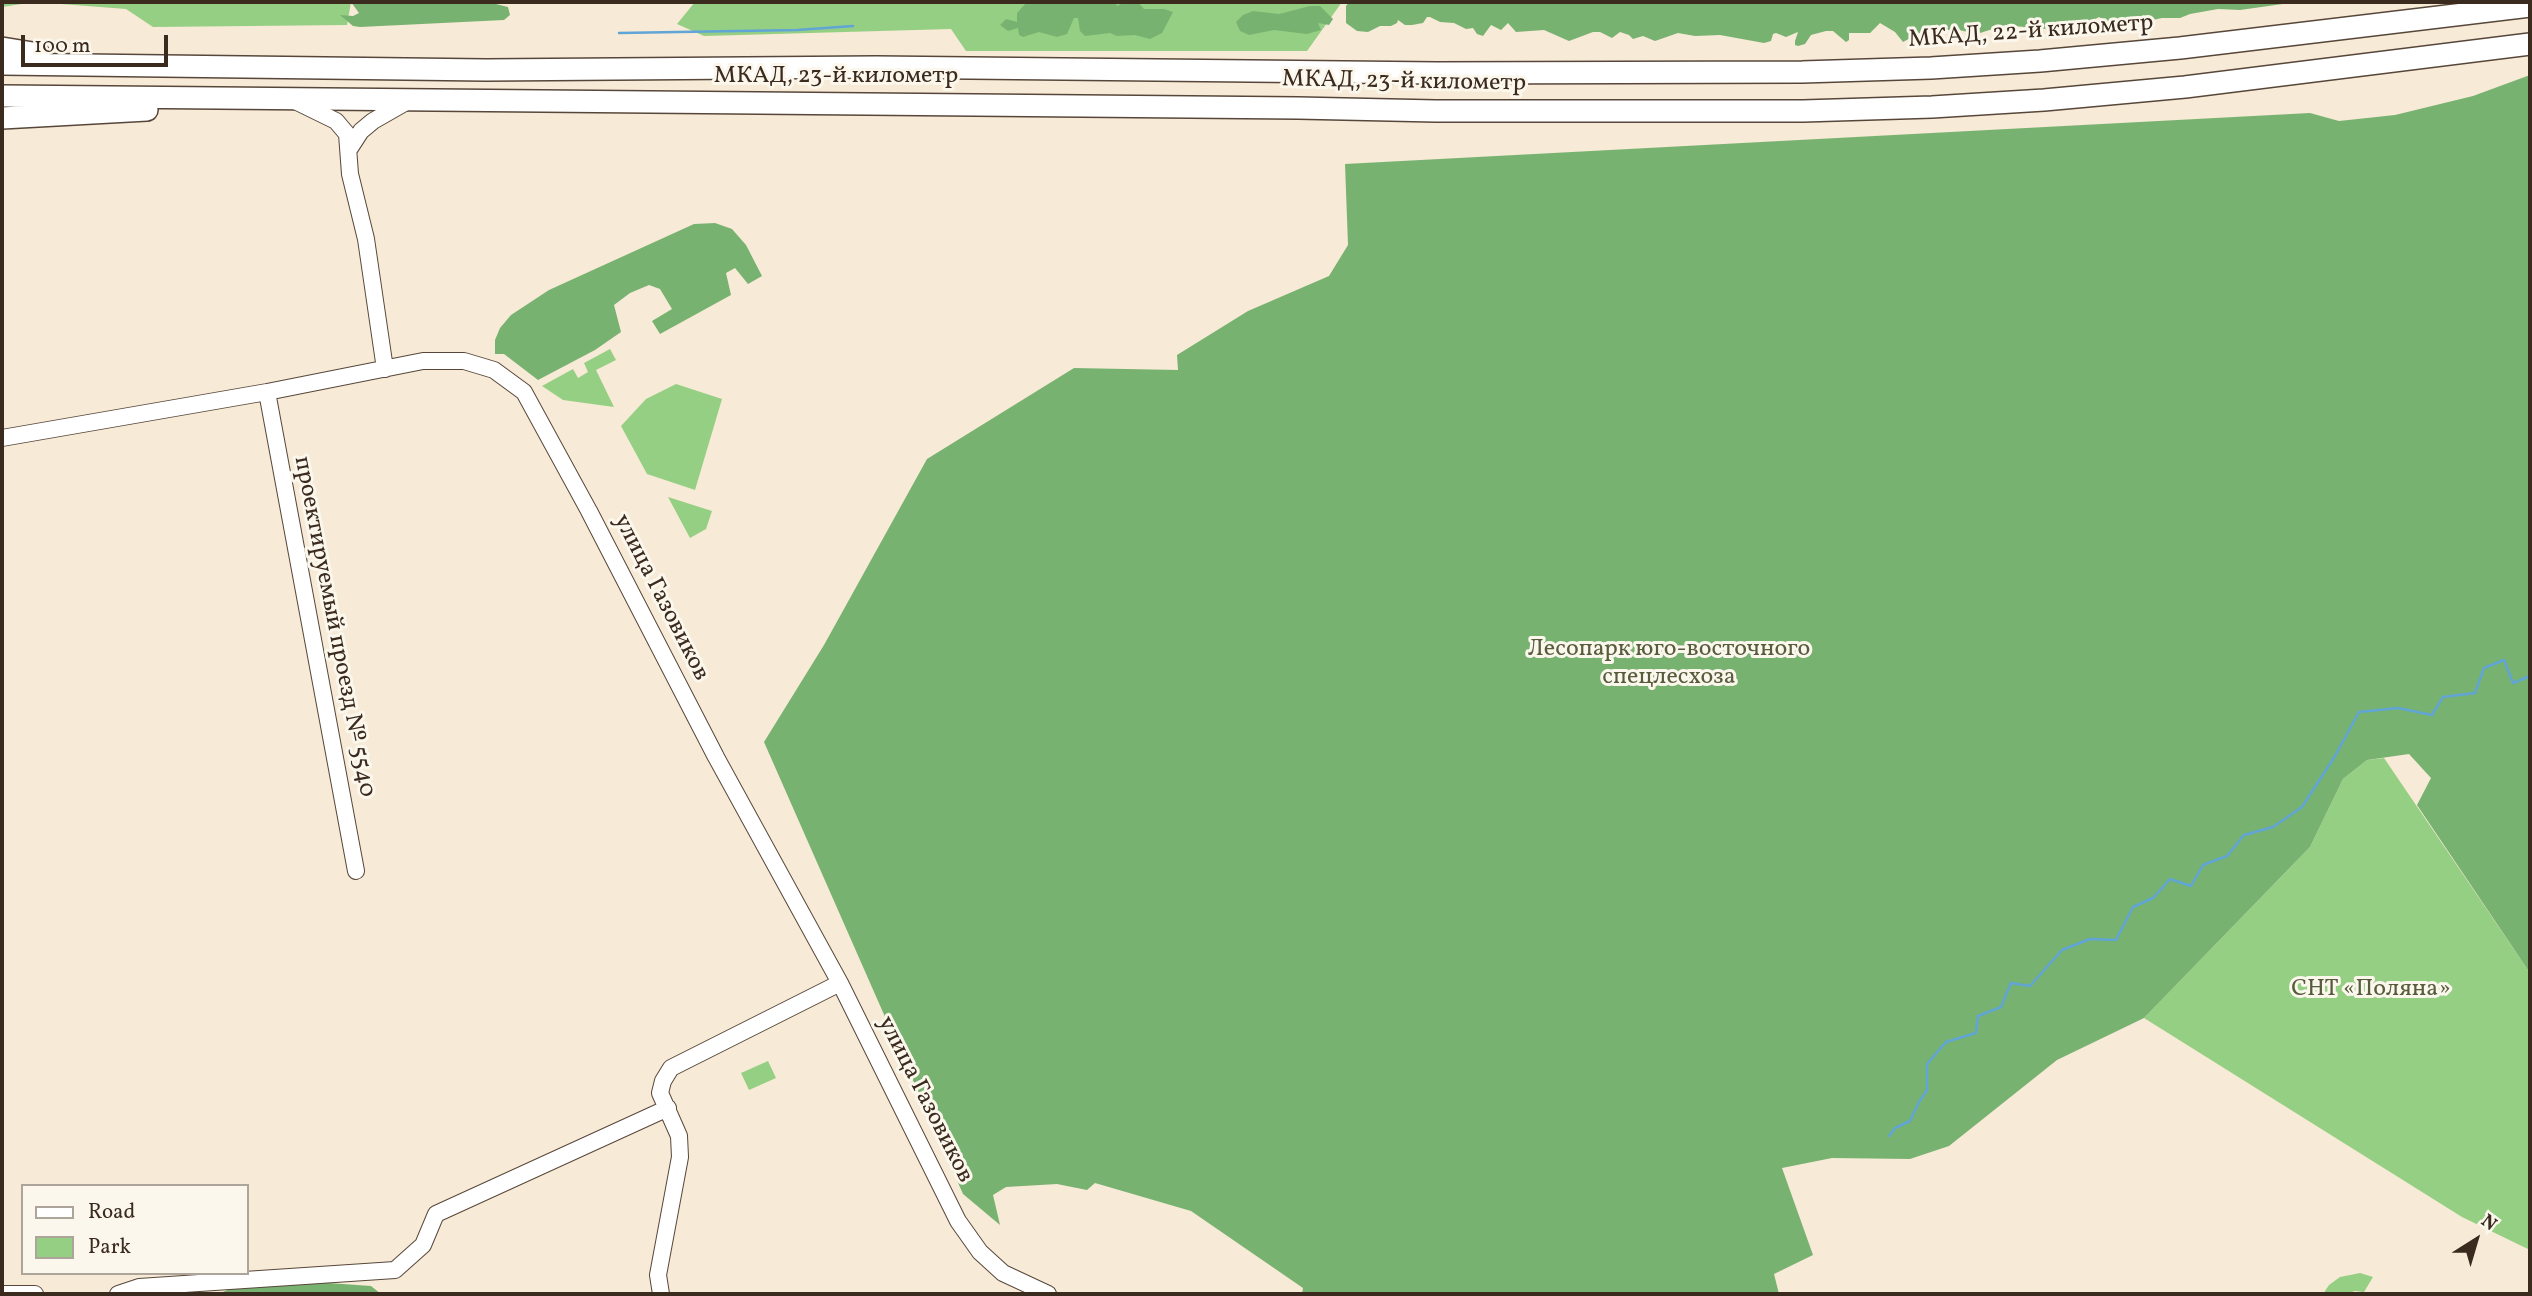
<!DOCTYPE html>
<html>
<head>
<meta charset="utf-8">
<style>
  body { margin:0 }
  #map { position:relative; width:2532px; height:1296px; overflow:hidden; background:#f7ead6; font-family:Vollkorn,serif }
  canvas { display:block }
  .frame { position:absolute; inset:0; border:4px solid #3b2a1e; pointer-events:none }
  .legend { position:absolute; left:21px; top:1184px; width:228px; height:91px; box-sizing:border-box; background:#fbf7ec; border:2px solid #aea59a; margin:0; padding:9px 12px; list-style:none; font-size:21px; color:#3b2a1e }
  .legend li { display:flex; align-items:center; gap:14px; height:35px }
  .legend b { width:35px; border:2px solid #aea59a }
  .north { position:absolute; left:2441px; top:1205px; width:70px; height:70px; -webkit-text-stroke:5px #fbf7ec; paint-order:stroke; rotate:37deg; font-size:19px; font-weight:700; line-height:28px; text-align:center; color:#3b2a1e }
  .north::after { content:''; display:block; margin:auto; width:24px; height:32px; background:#3b2a1e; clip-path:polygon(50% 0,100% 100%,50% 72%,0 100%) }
  .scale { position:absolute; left:21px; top:35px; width:147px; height:32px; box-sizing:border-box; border:4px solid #3b2a1e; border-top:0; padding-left:9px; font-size:21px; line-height:24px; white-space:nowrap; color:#3b2a1e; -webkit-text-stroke:5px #fbf7ec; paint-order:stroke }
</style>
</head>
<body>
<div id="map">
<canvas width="2532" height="1296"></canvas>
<div class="frame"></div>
<ul class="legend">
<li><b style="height:9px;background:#fff"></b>Road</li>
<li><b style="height:19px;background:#95cf83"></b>Park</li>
</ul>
<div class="north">N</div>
<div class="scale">100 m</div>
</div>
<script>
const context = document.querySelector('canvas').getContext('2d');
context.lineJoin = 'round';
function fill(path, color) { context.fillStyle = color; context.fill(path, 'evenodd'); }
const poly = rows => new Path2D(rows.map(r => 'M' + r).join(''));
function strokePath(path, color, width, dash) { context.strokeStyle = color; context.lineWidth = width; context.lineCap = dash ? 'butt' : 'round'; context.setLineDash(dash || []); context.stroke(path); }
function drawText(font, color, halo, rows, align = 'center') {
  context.font = font + ' Vollkorn,serif'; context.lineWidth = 6; context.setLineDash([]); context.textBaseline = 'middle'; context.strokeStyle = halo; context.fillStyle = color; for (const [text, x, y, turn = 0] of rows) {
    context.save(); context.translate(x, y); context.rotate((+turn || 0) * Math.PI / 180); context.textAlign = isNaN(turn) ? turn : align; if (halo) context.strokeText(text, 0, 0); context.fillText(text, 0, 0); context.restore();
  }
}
fill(poly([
  [2,2,351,2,347,25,153,27,126,9,35,2,2,7],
  [695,2,1342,2,1307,51,966,51,951,29,704,36,677,24],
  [610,349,616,360,596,370,614,407,563,400,542,386,573,369,578,378,588,372,584,363],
  [676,384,722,399,695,490,647,474,621,426,646,399],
  [668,497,712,511,706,529,690,538],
  [2384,758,2530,973,2530,1250,2462,1217,2144,1018,2310,847,2343,779,2367,760],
  [768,1061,776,1078,749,1090,741,1073],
  [2360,1273,2373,1277,2364,1292,2355,1291,2345,1294,2323,1294,2329,1285,2340,1277]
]), '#95cf83');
fill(poly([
  [351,2,488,2,508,7,510,15,504,20,360,27,353,26,340,15,353,16,359,13],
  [1027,2,1115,2,1117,6,1125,2,1138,2,1144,9,1164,9,1173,12,1162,33,1150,39,1135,35,1117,36,1110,33,1085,36,1080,31,1078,18,1074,18,1067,34,1057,37,1039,32,1023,37,1019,35,1018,28,1008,31,1000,25,1006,19,1017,22,1017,13],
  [1349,2,2297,2,2240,10,2218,9,2190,14,2180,18,2162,18,2134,24,2111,24,2099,17,2080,27,2061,23,2044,29,2005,25,1977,34,1959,30,1925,30,1903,42,1895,32,1880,23,1870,33,1849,33,1849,40,1846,42,1833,31,1826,31,1811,35,1805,44,1798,46,1795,45,1795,41,1798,32,1786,37,1776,33,1773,34,1771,41,1764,43,1720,35,1695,36,1678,33,1655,41,1643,36,1633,39,1629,35,1620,32,1612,38,1600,32,1593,32,1569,41,1544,30,1516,32,1508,23,1501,30,1491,25,1483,36,1477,34,1473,28,1466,29,1454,23,1440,22,1430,17,1427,17,1423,23,1412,25,1405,25,1398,20,1397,23,1391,26,1380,26,1368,32,1357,31,1346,23,1346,6],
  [1310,6,1320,6,1333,19,1329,25,1318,23,1321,30,1307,34,1274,30,1249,35,1240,31,1236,22,1243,15,1253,11,1279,14],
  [2530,75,2530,973,2417,805,2431,778,2409,754,2367,760,2343,779,2310,847,2144,1018,2057,1060,1949,1146,1910,1159,1832,1158,1782,1168,1813,1255,1774,1274,1779,1294,1302,1294,1303,1288,1191,1211,1095,1183,1087,1190,1057,1184,1006,1187,993,1195,1000,1225,963,1194,764,742,824,645,927,459,1074,368,1178,370,1177,355,1248,311,1329,276,1348,245,1345,164,2310,113,2339,121,2395,115,2473,96],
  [715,223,732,229,746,245,762,276,748,284,735,268,726,273,731,295,660,334,652,321,672,309,660,289,649,285,630,293,614,305,621,332,595,350,538,380,504,354,495,354,495,340,500,328,511,315,549,290,694,224],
  [257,1278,371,1286,381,1294,218,1294]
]), '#78b271');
strokePath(poly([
  [619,33,797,30,853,26],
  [1889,1136,1895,1128,1910,1121,1919,1102,1927,1090,1927,1064,1946,1042,1976,1033,1978,1016,2001,1007,2011,983,2030,986,2062,950,2090,939,2116,940,2133,907,2153,898,2170,879,2191,886,2203,865,2227,856,2244,835,2273,827,2302,807,2335,756,2359,712,2398,708,2432,715,2443,697,2475,693,2484,668,2504,660,2513,683,2530,676]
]), '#61a5d6', 2.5);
const minor = poly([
  [295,101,336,121,347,134,350,174,366,239,385,369],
  [350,148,361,131,373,121,408,101],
  [267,392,356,871],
  [2,438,267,392,423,361,464,361,494,370,524,392,589,511,716,757,840,983,958,1221,980,1252,1003,1273,1048,1294],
  [3,1294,35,1294],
  [118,1294,139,1287,395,1270,423,1245,436,1214,668,1108],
  [661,1294,658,1275,680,1157,679,1136,660,1093,663,1081,671,1068,840,983]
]);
const highway = poly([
  [2,48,39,54],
  [2,64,486,70,876,67,1437,73,1802,72,1931,68,2040,61,2180,48,2530,6],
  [2,96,1298,108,1436,111,1803,111,1932,107,2044,100,2185,87,2530,44],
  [2,118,147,110]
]);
strokePath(minor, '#57473a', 18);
strokePath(highway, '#57473a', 24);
strokePath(minor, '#fff', 16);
strokePath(highway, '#fff', 21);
drawText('24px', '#3b2a1e', '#fbf7ec', [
  ["МКАД, 22-й километр",2031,33,-4],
  ["МКАД, 23-й километр",836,78],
  ["МКАД, 23-й километр",1404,83,1],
  ["улица Газовиков",660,598,63],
  ["проектируемый проезд № 5540",333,627,79],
  ["улица Газовиков",924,1100,63]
]);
drawText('24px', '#565c3c', '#fbf7ec', [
  ["Лесопарк юго-восточного",1669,651],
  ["спецлесхоза",1669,679],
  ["СНТ «Поляна»",2371,991]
]);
</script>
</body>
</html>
